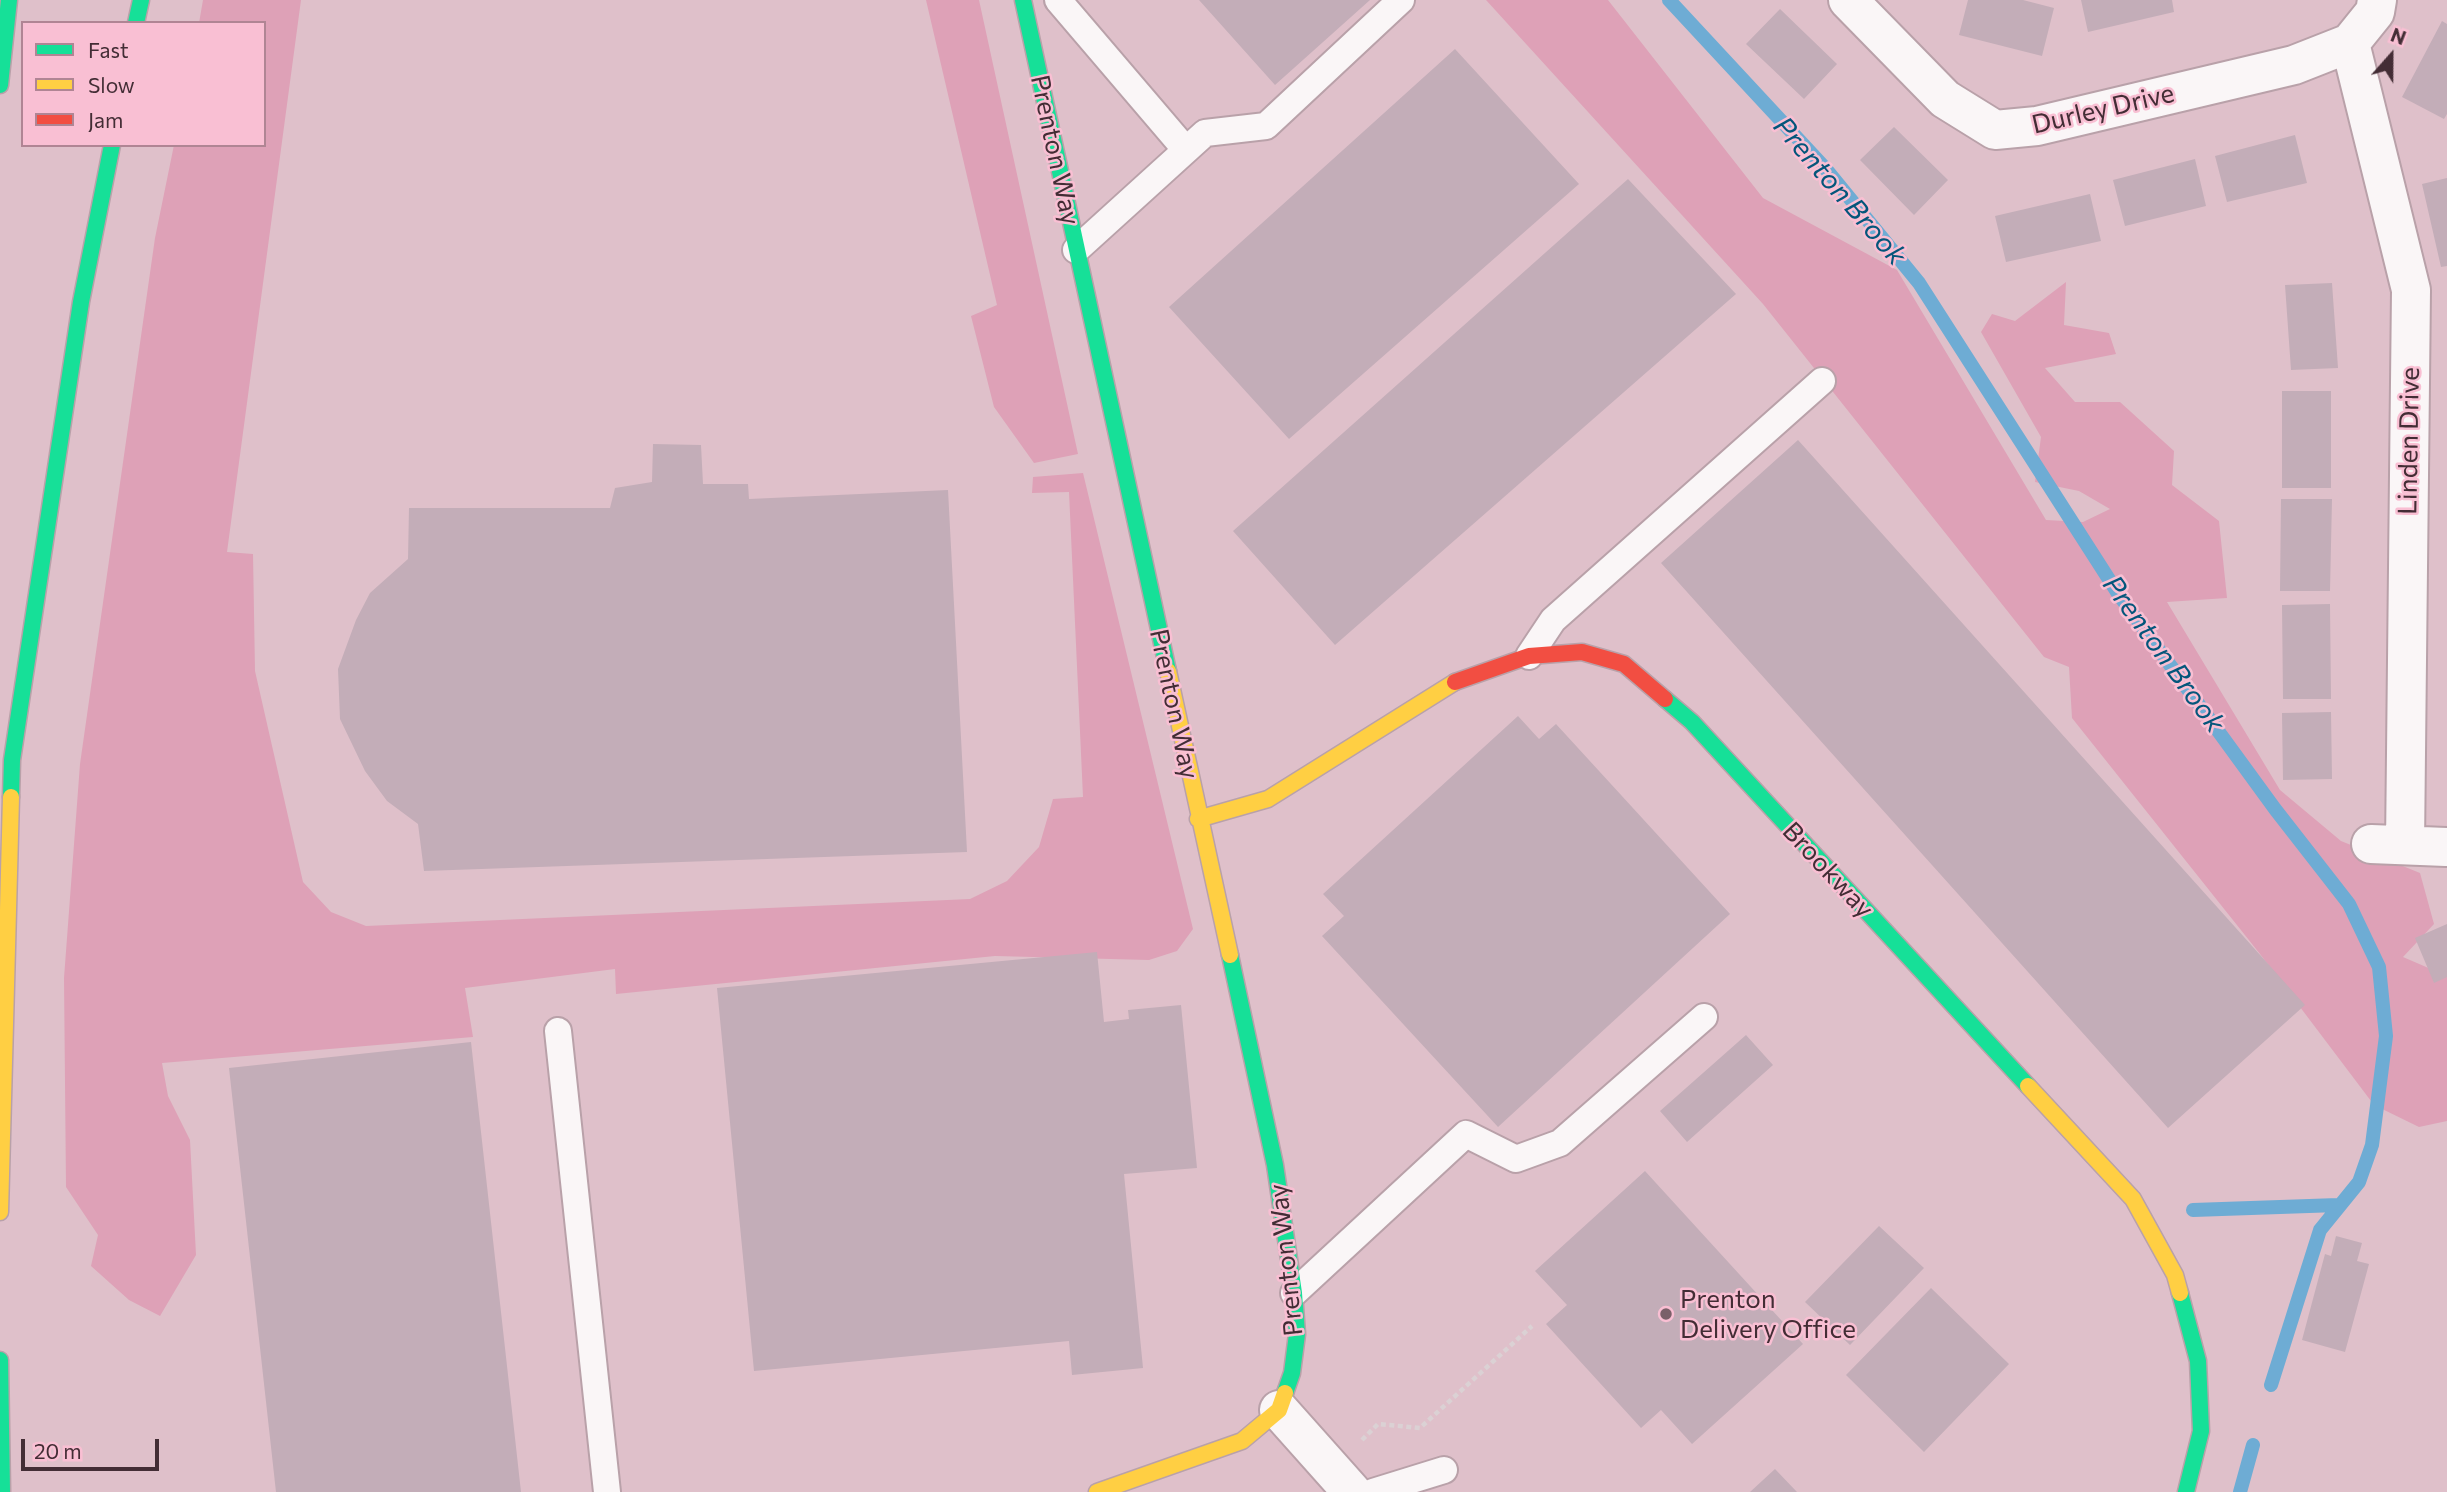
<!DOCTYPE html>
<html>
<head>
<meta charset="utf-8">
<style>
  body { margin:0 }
  #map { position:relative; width:2447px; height:1492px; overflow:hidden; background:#dfc0ca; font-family:Commissioner,sans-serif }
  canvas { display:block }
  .legend { position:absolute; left:21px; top:21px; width:245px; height:126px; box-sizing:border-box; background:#f9bfd3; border:2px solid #b08594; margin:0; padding:9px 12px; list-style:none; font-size:21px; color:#432d35 }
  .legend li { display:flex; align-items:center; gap:14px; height:35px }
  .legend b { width:35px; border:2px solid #b08594 }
  .north { position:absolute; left:2356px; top:21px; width:70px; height:70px; -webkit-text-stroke:5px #f9bfd3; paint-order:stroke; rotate:21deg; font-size:19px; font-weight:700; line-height:28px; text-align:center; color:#432d35 }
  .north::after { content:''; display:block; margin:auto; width:24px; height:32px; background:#432d35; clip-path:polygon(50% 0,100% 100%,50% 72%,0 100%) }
  .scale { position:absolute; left:21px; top:1439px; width:138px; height:32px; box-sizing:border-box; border:4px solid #432d35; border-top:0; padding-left:9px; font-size:21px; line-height:24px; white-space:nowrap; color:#432d35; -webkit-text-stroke:5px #f9bfd3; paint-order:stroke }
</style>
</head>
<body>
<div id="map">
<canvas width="2447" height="1492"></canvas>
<ul class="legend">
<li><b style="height:9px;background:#16e098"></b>Fast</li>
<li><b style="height:9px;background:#ffcf43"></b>Slow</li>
<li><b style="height:9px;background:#f24e42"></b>Jam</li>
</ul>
<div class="north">N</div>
<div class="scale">20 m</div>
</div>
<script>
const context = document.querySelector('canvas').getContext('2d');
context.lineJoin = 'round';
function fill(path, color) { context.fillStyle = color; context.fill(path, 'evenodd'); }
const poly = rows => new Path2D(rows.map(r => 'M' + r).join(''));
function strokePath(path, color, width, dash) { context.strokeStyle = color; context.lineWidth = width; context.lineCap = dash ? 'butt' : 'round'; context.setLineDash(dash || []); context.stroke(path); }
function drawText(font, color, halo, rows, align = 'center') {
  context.font = font + ' Commissioner,sans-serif'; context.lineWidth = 5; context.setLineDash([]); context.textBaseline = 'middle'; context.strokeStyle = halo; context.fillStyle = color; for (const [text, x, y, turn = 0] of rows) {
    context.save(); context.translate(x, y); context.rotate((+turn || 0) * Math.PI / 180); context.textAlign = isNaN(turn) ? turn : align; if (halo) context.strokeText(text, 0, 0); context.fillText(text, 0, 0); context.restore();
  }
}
fill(poly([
  [203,0,301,0,227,552,253,554,255,671,303,882,331,912,366,926,970,899,1007,881,1039,847,1053,799,1083,797,1069,492,1032,493,1033,477,1083,473,1193,929,1177,951,1149,960,995,956,616,994,615,969,465,988,473,1037,162,1063,168,1096,190,1140,196,1255,160,1316,129,1300,91,1266,98,1235,66,1187,64,978,80,764,155,238,174,145,264,145,264,23,199,23],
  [926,0,979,0,1078,454,1034,463,994,407,971,316,997,305],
  [1486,0,1608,0,1763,198,1897,270,2046,520,2083,522,2110,509,2079,491,2035,482,2041,437,1981,332,1992,314,2015,321,2066,282,2064,325,2109,333,2116,354,2045,368,2075,402,2120,402,2174,451,2172,485,2219,521,2227,598,2167,602,2280,790,2341,841,2420,873,2434,924,2403,957,2447,976,2447,1121,2419,1127,2374,1105,2260,954,2072,718,2069,667,2044,657,1763,304]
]), '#dea1b7');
strokePath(poly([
  [1669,0,1825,168,1919,283,2119,595,2275,809,2349,904,2379,967,2386,1036,2372,1145,2359,1182,2320,1230,2271,1385],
  [2193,1210,2338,1205],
  [2240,1492,2253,1445]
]), '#6eacd4', 14);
fill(poly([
  [1199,0,1370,0,1275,85],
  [1968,0,2023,0,2054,8,2042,56,1959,35],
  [2081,0,2172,0,2174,12,2088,32],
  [1780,9,1837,64,1804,99,1746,44],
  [2442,21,2447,24,2447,114,2444,119,2402,97],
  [1455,49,1579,184,1289,439,1169,307],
  [1894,127,1948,180,1914,215,1860,160],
  [2295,135,2307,183,2227,202,2215,156],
  [2195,159,2206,206,2125,226,2113,180],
  [2447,178,2447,266,2441,267,2422,184],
  [1628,179,1736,294,1335,645,1233,531],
  [2090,194,2101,241,2006,262,1995,216],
  [2332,283,2338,368,2291,370,2285,285],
  [2282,391,2331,391,2331,488,2282,488],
  [1798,440,2305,1005,2168,1128,1661,563],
  [653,444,701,445,703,484,748,484,749,499,948,490,967,852,424,871,418,824,387,801,365,771,340,719,338,669,356,620,370,593,408,559,409,508,610,508,615,488,652,482],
  [2281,499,2332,499,2330,591,2280,591],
  [2330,604,2331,699,2283,699,2282,605],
  [2331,712,2332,779,2283,780,2282,713],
  [1518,716,1539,739,1556,724,1730,914,1498,1127,1322,936,1344,916,1323,894],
  [2447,924,2447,977,2434,983,2415,938],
  [1097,952,1104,1022,1129,1019,1128,1010,1181,1005,1197,1168,1124,1174,1143,1368,1072,1375,1069,1341,754,1371,717,988],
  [1746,1035,1773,1065,1687,1142,1660,1111],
  [471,1042,521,1492,276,1492,229,1068],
  [1645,1171,1803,1344,1692,1444,1661,1410,1641,1428,1546,1324,1567,1305,1535,1271],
  [1879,1226,1924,1268,1850,1345,1805,1302],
  [2336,1236,2362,1243,2357,1261,2369,1264,2345,1352,2302,1340,2325,1254,2331,1256],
  [1931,1288,2009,1364,1924,1452,1846,1375],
  [1775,1469,1797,1492,1750,1492]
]), '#c3adb8');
const lane = poly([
  [1058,0,1186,150],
  [1076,250,1205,133,1266,126,1401,0],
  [1529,656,1553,620,1822,381],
  [558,1031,607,1492],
  [1294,1293,1466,1134,1516,1159,1560,1143,1704,1017],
  [1373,1492,1444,1470]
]);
const street = poly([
  [1848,0,1945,99,1995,130,2037,126,2294,65,2350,43,2375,12,2377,0],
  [2350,43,2411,290,2405,845],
  [2371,844,2446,847],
  [1279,1410,1352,1492]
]);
const fast = poly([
  [1023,0,1168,671],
  [136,23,141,0],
  [0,85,9,0],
  [1665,699,1692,722,2028,1086],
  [11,797,12,760,81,302,112,145],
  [1230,955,1275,1165,1294,1293,1297,1334,1292,1373,1285,1393],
  [2180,1293,2198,1361,2201,1431,2186,1492],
  [0,1360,2,1492]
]);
const slow = poly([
  [1168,671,1230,955],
  [1198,819,1268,799,1455,682],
  [2028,1086,2133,1199,2175,1275,2180,1293],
  [0,1212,11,797],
  [1097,1492,1242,1441,1279,1410,1285,1393]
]);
const jam = poly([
  [1455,682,1529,656,1582,652,1624,664,1665,699]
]);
strokePath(lane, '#b9a1a9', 30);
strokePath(street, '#b9a1a9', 42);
strokePath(fast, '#b9a1a9', 19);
strokePath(slow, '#b9a1a9', 19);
strokePath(jam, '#b9a1a9', 19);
strokePath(poly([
  [1362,1440,1378,1424,1420,1428,1532,1326]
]), '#dbd1d4', 4.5, [5, 3.5]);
strokePath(lane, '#faf6f7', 26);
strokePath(street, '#faf6f7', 38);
strokePath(fast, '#16e098', 16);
strokePath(slow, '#ffcf43', 16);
strokePath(jam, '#f24e42', 16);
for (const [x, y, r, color] of [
  [1666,1314,7,"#7a6069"]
]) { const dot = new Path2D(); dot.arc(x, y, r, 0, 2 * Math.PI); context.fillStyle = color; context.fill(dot); strokePath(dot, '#f9bfd3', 2.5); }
drawText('26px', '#432d35', '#f9bfd3', [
  ["Durley Drive",2103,109,-13],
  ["Prenton Way",1055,150,78],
  ["Linden Drive",2409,441,-89],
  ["Prenton Way",1174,704,78],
  ["Brookway",1828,870,47],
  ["Prenton Way",1286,1260,-96]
]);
drawText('26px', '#432d35', '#f9bfd3', [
  ["Prenton",1680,1299],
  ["Delivery Office",1680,1329]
], 'left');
drawText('italic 28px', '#04567b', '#f9bfd3', [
  ["Prenton Brook",1840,191,49],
  ["Prenton Brook",2164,654,54]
]);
</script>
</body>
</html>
